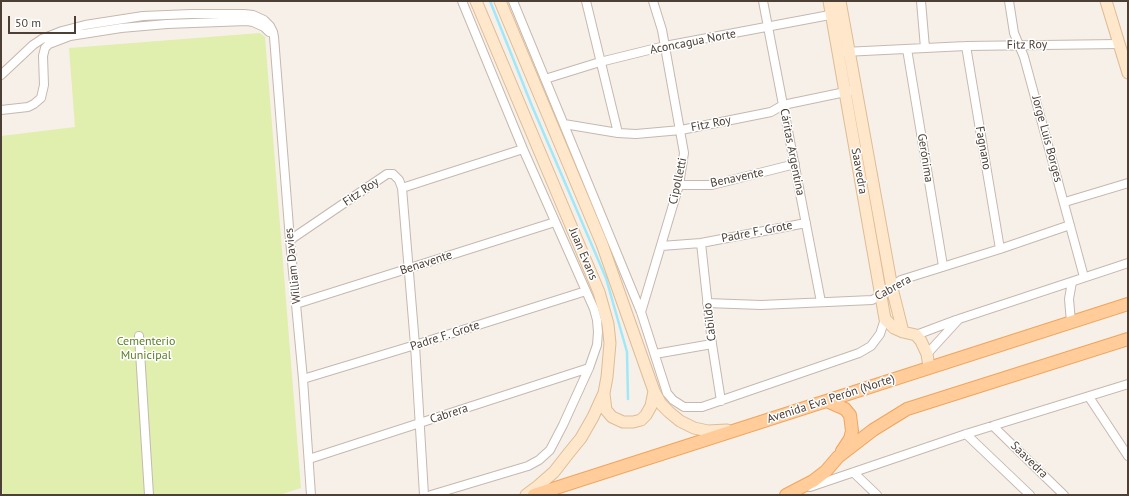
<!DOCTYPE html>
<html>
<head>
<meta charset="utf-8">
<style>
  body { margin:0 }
  #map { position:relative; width:1129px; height:496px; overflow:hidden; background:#f6f0e9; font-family:"PT Sans",sans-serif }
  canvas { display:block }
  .frame { position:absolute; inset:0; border:2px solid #4b3f36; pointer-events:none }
  .scale { position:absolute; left:8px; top:16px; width:68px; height:18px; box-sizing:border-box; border:2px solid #4b3f36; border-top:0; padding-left:5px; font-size:12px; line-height:14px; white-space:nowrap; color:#4b3f36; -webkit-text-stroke:3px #fff; paint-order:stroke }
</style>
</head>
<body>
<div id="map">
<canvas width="1129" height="496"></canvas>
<div class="frame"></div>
<div class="scale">50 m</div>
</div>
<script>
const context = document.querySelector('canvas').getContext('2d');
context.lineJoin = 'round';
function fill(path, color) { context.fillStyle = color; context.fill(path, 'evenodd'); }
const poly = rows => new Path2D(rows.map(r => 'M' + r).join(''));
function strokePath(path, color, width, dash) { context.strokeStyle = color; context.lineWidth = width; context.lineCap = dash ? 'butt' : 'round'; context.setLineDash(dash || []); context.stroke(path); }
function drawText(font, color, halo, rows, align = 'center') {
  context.font = font + ' "PT Sans",sans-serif'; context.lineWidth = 3; context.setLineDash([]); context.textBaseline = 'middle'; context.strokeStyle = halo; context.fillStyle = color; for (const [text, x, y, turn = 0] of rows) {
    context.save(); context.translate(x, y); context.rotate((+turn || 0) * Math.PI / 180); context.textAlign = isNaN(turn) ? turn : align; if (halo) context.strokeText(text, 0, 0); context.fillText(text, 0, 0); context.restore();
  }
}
fill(poly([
  [260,33,265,37,301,488,279,495,3,495,1,476,1,136,75,127,69,48]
]), '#e0efae');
strokePath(poly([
  [490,1,532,106,606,278,627,352,628,399]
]), '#a0e8f9', 2.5);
const street = poly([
  [513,1,641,312,667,393,673,400,684,407,702,407,859,353,871,346,880,334,885,319],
  [586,1,618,133],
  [763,1,821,302],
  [921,1,925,48],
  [1009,1,1014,33,1024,57,1084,277],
  [966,46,1000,249],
  [907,49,943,266],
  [844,52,966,46,1119,44],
  [1,75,33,45,42,39,62,31,85,25,143,16,191,14,244,14,253,15,264,20,270,26,273,32,274,37,290,240,303,379,311,495],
  [545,79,600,62,665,46,835,14],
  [1,110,28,107,34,104,41,98,44,85,43,56,45,48,49,44,70,36,121,28,167,24,247,21,253,22,264,27,269,32],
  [564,124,618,133,636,134,681,130,771,112,783,105,850,91],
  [679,185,712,185,795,164],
  [402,188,415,345,424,495],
  [1065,202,1128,183],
  [290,240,387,174,393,174,399,180,402,188,523,149],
  [701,243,712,344,721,401],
  [661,246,701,243,806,223],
  [707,303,761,305,872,300,880,296,901,280,1000,249,1070,225],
  [296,304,555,222],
  [641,312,679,185,684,153,662,30,653,1],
  [1071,322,1069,299,1072,282],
  [916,335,956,320],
  [139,336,149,495],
  [655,354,712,344],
  [927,354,959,319,1128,263],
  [303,379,415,345,586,291],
  [1089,397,1128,456],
  [993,426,1064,495],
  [966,434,1030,495],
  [309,459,589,368],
  [854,473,877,495],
  [810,487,966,434,1128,384],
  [431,495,528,466,539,460,550,450,563,425,589,368,597,345,598,332,597,320,594,309,523,149,462,1]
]);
const secondary = poly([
  [476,1,599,292,608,324,610,343,607,377,604,393,593,417,581,438,568,454,554,472,538,486,526,495],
  [500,1,602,244,654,391,661,404,669,412,680,421,694,428,708,431,727,430],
  [829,1,885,319,894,328,903,332,916,335,921,341,927,354,929,367],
  [840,1,892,288,903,332],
  [1106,1,1128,73],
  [604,394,606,410,612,417,623,422,633,422,641,420,646,415,651,406,654,391]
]);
const primary = poly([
  [827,401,845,409,850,415,852,431,850,439,842,451],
  [534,495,1128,304],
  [786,495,813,481,826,471,838,457,873,430,907,409,1128,339]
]);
strokePath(street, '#c6b8ae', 10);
strokePath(secondary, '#debc96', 13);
strokePath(primary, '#f1a45c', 14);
strokePath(street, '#fff', 8);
strokePath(secondary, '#ffe7cb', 11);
strokePath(primary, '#ffcc9a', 12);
drawText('12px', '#4b3f36', '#fff', [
  ["Aconcagua Norte",693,42,-11],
  ["Fitz Roy",1027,45,-1],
  ["Fitz Roy",711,124,-11],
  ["Jorge Luis Borges",1047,139,75],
  ["Fagnano",983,148,80],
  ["Cáritas Argentina",792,152,79],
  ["Gerónima",925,158,81],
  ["Saavedra",859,171,80],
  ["Benavente",737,178,-12],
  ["Cipolletti",678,181,-78],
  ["Fitz Roy",361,192,-34],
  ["Padre F. Grote",757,232,-11],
  ["Juan Evans",583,254,67],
  ["Benavente",426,263,-18],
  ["William Davies",293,266,-96],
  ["Cabrera",893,288,-29],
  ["Cabildo",710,322,-97],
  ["Padre F. Grote",445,336,-18],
  ["Avenida Eva Perón (Norte)",831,399,-18],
  ["Cabrera",449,414,-18],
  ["Saavedra",1029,460,44]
]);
drawText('12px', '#597f21', '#fff', [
  ["Cementerio",146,342],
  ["Municipal",146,356]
]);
</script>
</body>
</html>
